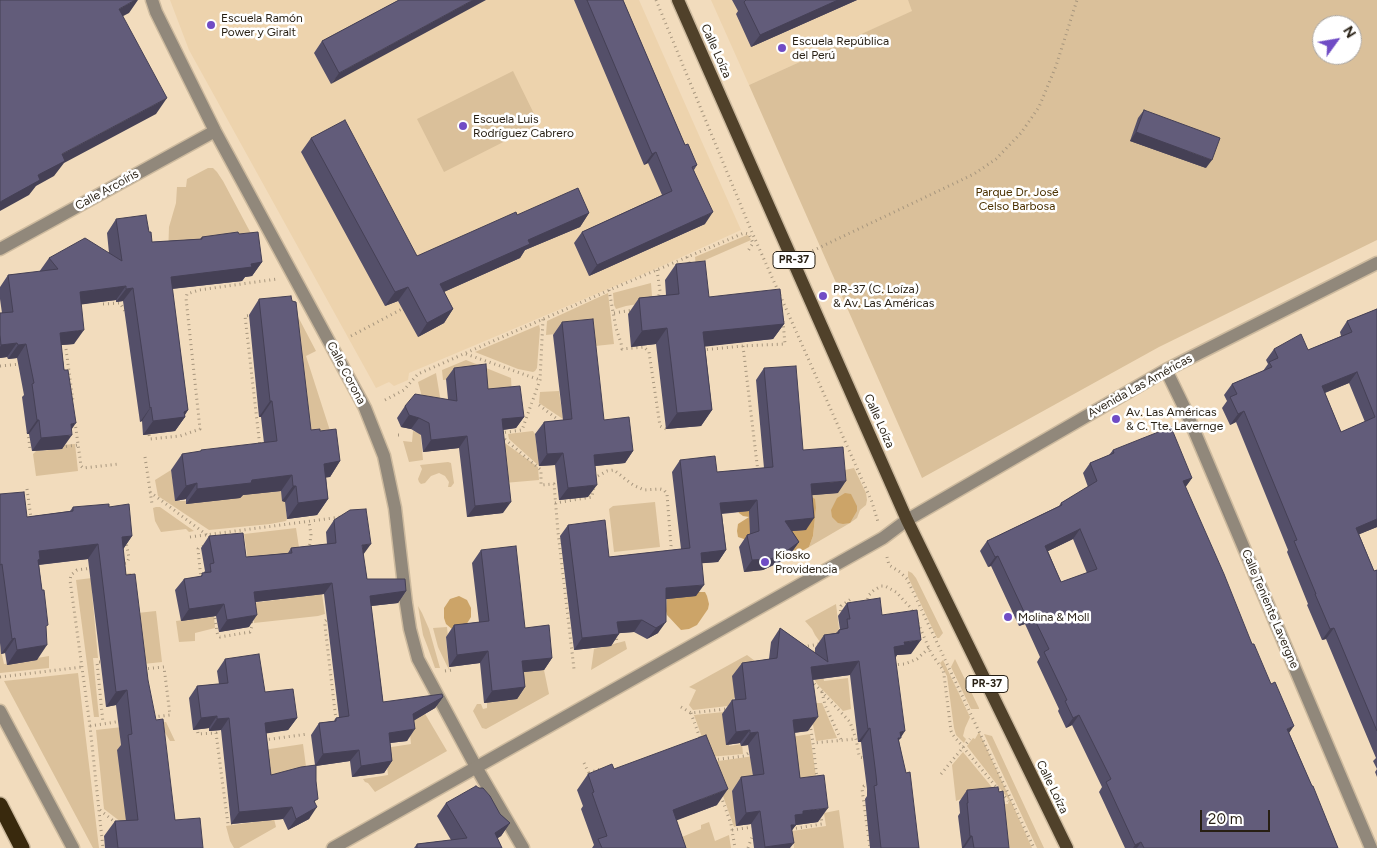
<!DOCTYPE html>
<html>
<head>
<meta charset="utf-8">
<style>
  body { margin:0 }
  #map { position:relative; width:1377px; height:848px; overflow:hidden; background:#f2dcbd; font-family:Figtree,sans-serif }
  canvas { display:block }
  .north { position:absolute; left:1312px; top:15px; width:50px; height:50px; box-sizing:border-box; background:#fff; border:1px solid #a9a5a1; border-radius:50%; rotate:58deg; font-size:14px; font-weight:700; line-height:20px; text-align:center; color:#271f13 }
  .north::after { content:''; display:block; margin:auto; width:18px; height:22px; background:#704cc5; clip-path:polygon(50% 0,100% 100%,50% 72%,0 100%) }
  .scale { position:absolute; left:1200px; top:810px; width:70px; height:22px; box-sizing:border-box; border:2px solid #271f13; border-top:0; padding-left:6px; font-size:15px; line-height:18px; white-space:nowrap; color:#271f13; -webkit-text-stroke:4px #fff; paint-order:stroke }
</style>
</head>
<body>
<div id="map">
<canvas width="1377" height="848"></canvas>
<div class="north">N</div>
<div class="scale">20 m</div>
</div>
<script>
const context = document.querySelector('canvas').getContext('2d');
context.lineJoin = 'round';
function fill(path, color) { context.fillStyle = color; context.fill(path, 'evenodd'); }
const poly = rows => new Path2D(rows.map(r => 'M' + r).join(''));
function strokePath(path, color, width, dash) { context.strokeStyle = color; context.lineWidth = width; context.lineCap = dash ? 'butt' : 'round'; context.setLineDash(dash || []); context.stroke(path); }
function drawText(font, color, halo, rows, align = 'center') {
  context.font = font + ' Figtree,sans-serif'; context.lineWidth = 5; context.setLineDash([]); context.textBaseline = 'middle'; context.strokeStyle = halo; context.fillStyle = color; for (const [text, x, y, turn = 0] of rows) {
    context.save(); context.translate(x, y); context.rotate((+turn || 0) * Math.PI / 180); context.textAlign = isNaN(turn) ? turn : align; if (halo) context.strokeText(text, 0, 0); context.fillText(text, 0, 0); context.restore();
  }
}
fill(poly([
  [170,0,639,0,741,230,653,270,409,373,408,380,394,386,389,382,376,388,189,50],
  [711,0,908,0,913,11,749,85]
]), '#edd3ad');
fill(poly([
  [908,0,1377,0,1377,240,1159,347,922,478,749,85,912,11],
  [1322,25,1352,25,1352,55,1322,55],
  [513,71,539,124,444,172,417,119],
  [208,168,213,168,217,172,223,181,256,243,168,255,169,227,176,203,177,187,186,187,187,179],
  [747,235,749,236,751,240,703,261,704,271,696,268,695,257],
  [651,283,652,296,648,298,644,303,626,306,616,309,614,305,613,293],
  [608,293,614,344,586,347,584,331,546,335,547,321],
  [295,311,316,351,306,356,333,440,309,445],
  [539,325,540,329,537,368,535,371,533,372,518,369,475,352],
  [466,360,511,378,512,397,480,401,477,376,443,380,442,370],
  [436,373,441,403,422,397,418,382],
  [559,391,563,419,539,403,540,392],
  [420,428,423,460,409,462,403,441,412,442,413,431,416,432],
  [533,431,535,434,539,466,509,439,508,434],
  [498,438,538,467,539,480,504,483],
  [75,444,78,471,36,476,33,454,36,451,62,449,62,445],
  [448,462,451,463,454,483,451,487,448,487,449,482,445,476,439,473,431,476,425,483,421,484,419,482,418,479,422,469,420,465],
  [854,468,866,493,867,500,866,505,860,510,857,518,850,523,809,547,813,536,816,508,809,495,836,472],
  [171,470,176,501,186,501,186,504,241,494,281,491,285,502,287,519,286,521,270,524,209,530,158,496,155,480],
  [655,502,660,547,614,552,609,509,613,506],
  [156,507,160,507,194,531,189,532,186,529,161,532,155,521,153,508],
  [296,528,300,554,248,561,244,534],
  [908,571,912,573,916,578,943,633,939,638,937,638,908,577],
  [131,573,133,586,92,593,98,658,93,658,99,717,94,717,76,580],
  [322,594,325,614,318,616,254,623,252,603],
  [836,604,840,637,820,642,815,635,812,629,805,621],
  [418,606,422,613,429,629,440,668,435,668,428,648,423,635],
  [156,611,162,662,134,665,128,614],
  [214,616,215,628,195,633,195,641,179,642,176,621],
  [447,627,448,637,446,638,449,670,438,647,433,628],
  [625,641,627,649,591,670,594,649],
  [0,646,4,664,36,660,37,658,49,656,49,668,0,673],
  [818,650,824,681,848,678,851,709,843,711,817,684,807,667,803,652],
  [747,655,767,670,735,697,728,706,693,710,689,705,696,690,689,687],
  [955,659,979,708,979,709,971,709,951,667],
  [943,660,970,717,965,728,963,736,966,739,964,743,956,735,954,728,947,676,940,663],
  [544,670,549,694,486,729,482,728,473,711,477,704,481,704,483,709,487,708,487,702,516,699,514,673],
  [78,673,99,848,93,848,4,681],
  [809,703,822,703,837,738,816,741],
  [407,704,419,704,427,717,447,751,375,792,368,783,365,782,363,779,388,775,385,748,411,744],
  [724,712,729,746,742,744,743,754,709,757,694,715],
  [166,722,175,741,170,741,164,731,120,738,130,820,121,822,104,809,96,730],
  [979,732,1011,801,1032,848,1000,848,995,804,1008,804,1009,800,967,746,973,738,975,739],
  [810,734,817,784,790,788,784,738],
  [984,734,992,736,1044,848,1037,848],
  [303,744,307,774,268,780,263,750],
  [963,752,1000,797,990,796,961,799,956,801,952,765],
  [754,756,757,778,733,792,737,826,734,827,711,762],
  [839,810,844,848,794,848,792,831,826,826,824,813],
  [274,819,276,827,239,848,234,848,230,841,226,826],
  [709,822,715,841,729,835,731,848,672,848,670,842,701,829,701,825]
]), '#dac09a');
fill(poly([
  [845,493,851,494,857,506,857,511,850,523,843,524,838,523,832,517,831,510,837,498],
  [809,495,815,499,816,508,813,536,809,547,802,551,791,553,781,539,744,539,738,537,737,531,738,524,749,517,743,516,739,513,736,506],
  [696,592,705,592,707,596,709,604,708,609,697,625,689,629,681,630,667,615,666,611,667,599],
  [459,596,467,600,471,608,471,617,463,630,452,629,446,624,444,618,444,608,450,599]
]), '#cca468');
const minor = poly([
  [152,0,156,12,215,131,365,408,384,456,395,508,406,603,410,629,418,659,476,767,523,848],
  [0,249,215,131],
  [1166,370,1185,409,1371,848],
  [907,520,1166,370,1377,263],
  [0,711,73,848]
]);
const tertiary = poly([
  [333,848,883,538,907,520]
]);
const primary = poly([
  [678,0,907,520,1067,848]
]);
const motorway = poly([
  [0,805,22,848]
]);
strokePath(minor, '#cdba9e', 15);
strokePath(tertiary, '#cdba9e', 15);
strokePath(primary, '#cdba9e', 15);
strokePath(motorway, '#cdba9e', 18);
strokePath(poly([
  [656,0,751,230,872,502,878,522],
  [808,253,974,174,996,159,1021,133,1039,107,1056,66,1077,0],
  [687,257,690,265],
  [657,270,660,291,658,299],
  [609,290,616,328,621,343,622,349,644,347,649,352,660,426,666,429,668,429],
  [103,304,120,303,125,311],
  [614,313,633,310],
  [253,315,245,316,260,447],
  [351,336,402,309],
  [743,346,758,472],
  [66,349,73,401],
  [702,350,743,346,785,344,783,321],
  [466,354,540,380],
  [0,366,21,364,21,366],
  [385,400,404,390,418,374,607,291,744,233,749,234,753,243,748,251],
  [539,405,557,419,559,422],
  [75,422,81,466,83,468,119,464],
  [148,430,150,439,180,436,200,429,186,298,187,294,199,290,277,279],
  [28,432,30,449,35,449],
  [500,433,522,430,540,380,543,319],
  [398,435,402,435],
  [501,436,541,470,541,485,554,484,558,532,574,669],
  [61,447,78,445],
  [145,457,152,504],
  [595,480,598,476,607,471,614,470,633,485,644,490,660,489,664,490,667,494,671,546,670,551,668,552],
  [27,489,31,518],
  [150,492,207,535],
  [555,503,592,497,594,486],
  [190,537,341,517],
  [309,550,311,535,309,521],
  [887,557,889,565,900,572,907,579,1034,848],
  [120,564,127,563,129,558,126,542],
  [92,568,77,570,71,575,70,580,90,726,103,848],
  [201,579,198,549,200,547,206,546],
  [866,604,869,595,873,591,881,586,885,586,896,592,910,607,913,613],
  [212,614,215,618,217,632,218,636,220,637,250,632,252,626,251,619],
  [840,616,841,606,851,599],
  [330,617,325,621,325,626,336,720],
  [918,623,931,653,943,670,944,675,951,731,953,735,1008,801],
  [616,634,617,644],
  [803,647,819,644],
  [100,662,97,662,103,723],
  [893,665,905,664,917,659,929,648],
  [143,669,164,667,170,715,153,717],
  [445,671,452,670],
  [0,677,82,667],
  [811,680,850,722,856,739,859,755,860,757,865,758],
  [822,692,825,705,842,742],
  [681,707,691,713,726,709],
  [691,713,701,741],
  [810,724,813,743],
  [90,726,122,721],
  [197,727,198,734,216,733,228,824,235,823],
  [264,740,308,734],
  [713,760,744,756,750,752],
  [584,763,590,776],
  [589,773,603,768],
  [941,774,970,739],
  [817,779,813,743,855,739],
  [869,785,864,786,862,789,870,848],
  [721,796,731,824,735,848],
  [100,810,116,823],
  [791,829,822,824,821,815],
  [732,830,753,827],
  [748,848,753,834]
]), '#a7967e', 3, [1, 4]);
strokePath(minor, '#91887b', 12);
strokePath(tertiary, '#91887b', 12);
strokePath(primary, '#50412a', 12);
strokePath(motorway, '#39290d', 15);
fill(poly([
  [399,0,331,84,314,53,322,41],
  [574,0,623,0,685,145,697,165,694,170,705,224,589,276,574,243,582,232,662,195,648,163,644,165],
  [732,0,857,0,751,47,736,14,738,11],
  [1144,110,1206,168,1130,141,1138,118],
  [311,138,417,256,517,215,589,213,580,227,525,250,520,258,444,292,453,309,444,323,418,337,398,301,385,306,301,152],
  [116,219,149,232,152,242,200,239,202,237,239,234,262,262,252,276,245,277,242,281,172,289,188,410,185,415,185,417,175,431,143,435,142,421,140,422,123,301,116,302,116,300,81,304,74,344,61,345,72,429,62,449,32,451,29,434,27,434,22,397,24,395,17,358,8,359,7,357,0,358,0,313,2,313,0,299,0,287,8,275,39,272,49,258,109,253,107,233],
  [676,264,709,297,784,324,773,339,705,346,712,410,701,426,666,429,656,344,631,347,628,314,639,298,666,295,665,280],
  [259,299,311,430,320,431,340,461,330,477,326,477,328,499,317,515,287,519,285,502,282,501,281,491,243,495,240,498,186,504,186,499,175,501,171,470,182,454,264,443,261,417,259,417,249,315],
  [1377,309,1377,527,1359,534,1374,571,1377,570,1377,777,1375,772,1377,769,1373,761,1376,758,1326,639,1322,640,1307,605,1308,604,1287,552,1288,550,1236,422,1230,425,1222,408,1227,401,1224,395,1232,384,1263,371,1268,364,1266,360,1274,349,1308,350,1341,336,1340,332,1347,321],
  [1349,383,1365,422,1341,432,1325,393],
  [562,322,604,420,633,451,625,463,595,466,588,497,559,500,555,465,539,466,535,434,544,422,563,420,553,335],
  [454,368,488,389,524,417,516,428,503,430,503,513,467,517,459,448,423,452,421,435,411,429,401,427,397,418,405,406,448,399,446,379],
  [764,368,803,450,838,493,812,495,806,530,792,531,799,542,791,553,780,562,763,570,744,572,739,547,747,535,750,534,749,511,722,514,726,550,718,562,702,563,696,596,666,599,658,633,647,639,634,632,619,633,611,646,574,650,560,536,568,525,609,557,681,549,672,472,680,460,717,472,764,468,756,380],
  [1113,450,1192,478,1185,487,1338,848,1125,848,1099,792,1102,787,1072,725,1066,728,1058,711,1059,709,1037,662,1040,657,1025,624,1019,626,991,566,988,567,980,551,987,541,1059,506,1061,503,1088,487,1083,473,1090,463,1109,455],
  [1073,539,1087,573,1061,582,1048,551],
  [0,494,27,517,70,511,73,507,109,507,132,536,123,549,126,575,175,820,203,848,105,848,104,836,115,821,126,821,117,750,121,745,116,705,106,707,88,559,39,565,46,628,37,660,7,665,5,653,1,654,0,643],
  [334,520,363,554,367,579,406,591,398,603,371,606,383,702,443,697,435,708,414,720,407,741,390,743,392,761,384,773,352,777,350,761,316,766,315,803,309,819,288,830,283,819,231,824,221,730,209,731,209,728,193,730,189,698,197,686,219,684,217,671,225,659,297,718,288,730,266,733,271,775,315,765,311,735,319,723,334,721,336,718,339,717,324,594,255,602,249,627,219,632,216,616,181,621,175,590,184,579,200,577,205,571,201,548,209,536,246,557,288,553,291,548,327,544,326,532],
  [481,550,525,628,552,658,544,670,524,672,525,687,517,699,484,703,480,663,449,667,446,637,454,625,479,622,472,563],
  [847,603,882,615,911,654,897,655,895,658,899,741,919,848,870,848,865,799,867,796,867,789,861,742,858,742,850,675,813,680,808,731,794,733,800,778,818,822,796,825,792,830,790,848,754,848,751,824,736,826,732,791,741,777,753,776,748,745,741,746,740,743,726,745,722,714,732,700,735,700,732,676,742,663,769,659,771,642,780,628,815,653,815,648,824,635,836,633,840,629,838,616],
  [614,769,717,805,676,820,686,848,592,848,594,845,581,809,583,806,577,790,588,774],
  [967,790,1009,848,962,848,958,816,960,813,959,802],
  [446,803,500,814,510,823,501,836,497,838,502,848,414,848,417,844,451,840,437,816]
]), '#544f69');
fill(poly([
  [135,0,138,0,129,13,108,24,119,9],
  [473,0,486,0,331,84,339,73],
  [838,0,857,0,751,47,760,35],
  [167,98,156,114,64,163,54,176,36,186,29,195,0,211,0,202,38,175,62,154],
  [1136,132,1212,160,1206,168,1130,141],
  [656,152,648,163,644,165,652,154],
  [713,212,705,224,589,276,597,265],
  [589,213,580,227,525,250,520,258,430,298,440,284,528,240],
  [262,262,252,276,245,277,242,281,161,290,171,277],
  [126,286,116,300,70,306,80,292],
  [408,287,398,301,385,306,395,292],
  [133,288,123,301,116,302,126,289],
  [453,309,444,323,418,337,427,323],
  [784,324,773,339,693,348,703,332],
  [667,328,656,344,631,347,642,331],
  [84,330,74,344,50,346,60,333],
  [17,343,7,357,0,358,0,347,1,345],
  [26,344,17,358,8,359,18,345],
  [1357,372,1349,383,1314,397,1322,386],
  [270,401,272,401,261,417,259,417],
  [151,407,142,421,140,422,150,408],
  [188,410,183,417,185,417,175,431,143,435,153,421],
  [712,410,701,426,666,429,677,413],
  [1244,411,1236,422,1230,425,1238,414],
  [409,415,419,418,411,429,401,427],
  [524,417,516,428,494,431,502,419],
  [37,420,39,420,29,434,27,434],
  [76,423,67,436,72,435,62,449,32,451,41,438,71,424],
  [467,436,459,448,423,452,431,440],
  [633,451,625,463,585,467,594,455],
  [563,453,555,465,539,466,547,454],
  [340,461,330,477,313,480,324,464],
  [292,475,281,491,243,495,240,498,186,504,197,489,252,480],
  [1192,478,1185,488,1183,481],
  [846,481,838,493,803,496,811,484],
  [197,483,186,499,175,501,186,486],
  [597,485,588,497,559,500,568,488],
  [293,486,296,486,285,502,282,501],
  [328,499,317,515,287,519,298,503],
  [757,500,749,511,712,514,720,503],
  [511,502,503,513,467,517,475,506],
  [814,518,806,530,777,532,785,521],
  [1377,519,1377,527,1348,539,1356,528],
  [1080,529,1073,539,1038,556,1045,546],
  [132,536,122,551,122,537],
  [799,542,791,553,780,562,763,570,744,572,752,560],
  [98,544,88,559,36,565,39,551],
  [371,544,363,555,362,545],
  [726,550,718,562,693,564,701,553],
  [998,556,991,566,988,567,995,557],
  [332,583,324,594,246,603,254,592],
  [704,585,696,596,658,600,666,588],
  [406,591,398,603,362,607,370,596],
  [224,604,216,616,181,621,189,609],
  [1032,614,1025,624,1019,626,1026,616],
  [257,615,249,627,219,632,227,620],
  [642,620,634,632,609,634,617,622],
  [666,622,658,633,647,639,656,628],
  [1334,628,1326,639,1322,640,1330,629],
  [619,634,611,646,574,650,582,638],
  [15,638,5,653,1,654,12,639],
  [921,640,911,654,897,655,895,659,894,647,904,642],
  [47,645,37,660,7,665,17,650],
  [488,651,480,663,449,667,457,655],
  [552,658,544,670,514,673,522,661],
  [859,661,850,675,802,681,811,667],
  [525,687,517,699,484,703,492,691],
  [127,690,116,705,106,707,116,692],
  [443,697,435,708,405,726,413,714],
  [1079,715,1072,725,1066,728,1073,718],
  [217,716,209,728,193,730,201,718],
  [818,717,808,731,783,734,793,720],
  [229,718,221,730,209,731,217,719],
  [297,718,288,730,257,735,265,723],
  [1294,726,1287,736,1287,729],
  [870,728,861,742,858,742,868,729],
  [415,729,407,741,381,744,389,733],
  [750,730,740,743,726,745,736,732],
  [905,731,896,745,900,732],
  [758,732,748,745,741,746,750,733],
  [359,750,350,761,315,766,323,754],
  [392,761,384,773,352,777,361,766],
  [728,789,717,805,662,826,673,810],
  [292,807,283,819,231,824,239,812],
  [317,807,309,819,288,830,296,819],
  [828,808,818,822,796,825,786,838,795,815,803,811],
  [760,811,751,824,736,826,746,813],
  [510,823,501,836,486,846,495,833],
  [970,836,972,836,964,848,962,848],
  [1141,842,1137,848,1133,848,1135,845],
  [794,843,790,848,764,848,765,847]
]), '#454055');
const building = poly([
  [0,0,135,0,119,9,167,98,62,154,65,161,38,175,40,180,0,202,0,0],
  [399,0,473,0,339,73,322,41,399,0],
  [587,0,623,0,685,145,688,144,697,165,692,167,713,212,597,265,582,232,672,191,656,152,652,154,587,0],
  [746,0,838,0,760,35,744,2,746,0],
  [1144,110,1220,138,1212,160,1136,132,1144,110],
  [345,120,417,256,516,212,517,215,578,188,589,213,528,240,530,244,440,284,453,309,427,323,408,287,395,292,311,138,345,120],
  [146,215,149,232,151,232,152,242,202,239,202,237,238,232,239,234,258,232,262,262,251,264,252,267,171,277,188,410,184,412,185,417,153,421,151,407,150,408,133,288,126,289,126,286,80,292,84,330,60,333,64,370,68,370,76,423,71,424,72,435,41,438,39,420,37,420,32,384,34,383,26,344,18,345,17,343,1,345,0,335,0,313,13,312,8,275,58,269,49,258,85,238,122,261,116,219,146,215],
  [705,261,709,297,780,289,784,324,703,332,712,410,677,413,667,328,642,331,639,298,679,294,676,264,705,261],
  [291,296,292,301,296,302,311,430,320,429,320,431,336,429,340,461,324,464,328,499,298,503,296,486,293,486,292,475,252,480,251,483,197,489,197,483,186,486,182,454,201,451,201,450,277,441,272,401,270,401,259,299,291,296],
  [1377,309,1377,519,1356,528,1374,571,1377,570,1377,731,1334,628,1330,629,1315,594,1316,594,1294,541,1297,540,1244,411,1238,414,1230,397,1237,394,1232,384,1272,367,1269,362,1278,358,1274,349,1301,334,1308,350,1352,332,1347,321,1377,309],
  [1357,372,1375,417,1341,432,1322,386,1357,372],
  [593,319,604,420,629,417,633,451,594,455,597,485,568,488,563,453,547,454,544,422,572,419,562,322,593,319],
  [486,364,488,389,520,386,524,417,502,419,511,502,475,506,467,436,431,440,429,423,419,418,409,415,405,406,415,394,457,401,454,368,486,364],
  [796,366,803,450,843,447,846,481,811,484,814,518,785,521,799,542,788,550,771,559,752,560,747,535,759,531,757,500,720,503,726,550,701,553,704,585,666,588,666,622,656,628,642,620,617,622,619,634,582,638,568,525,605,520,609,557,690,548,680,460,715,456,717,472,773,467,764,368,796,366],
  [1171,427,1192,478,1183,481,1224,574,1252,644,1254,644,1271,684,1275,682,1294,726,1287,729,1312,786,1313,786,1338,848,1144,848,1141,842,1135,845,1106,782,1111,779,1079,715,1073,718,1065,701,1067,700,1044,652,1049,649,1032,614,1026,616,998,556,995,557,987,541,1062,505,1061,503,1097,481,1090,463,1114,453,1113,450,1171,427],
  [1080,529,1097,569,1061,582,1045,546,1080,529],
  [24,492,27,517,73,511,73,507,109,504,109,507,129,504,132,536,122,537,126,575,135,574,148,680,156,720,163,719,175,820,200,818,203,848,118,848,115,821,138,820,128,735,132,734,127,690,116,692,98,544,39,551,40,559,38,560,42,590,44,590,48,625,46,626,47,645,17,650,15,638,12,639,2,564,0,565,0,494,24,492],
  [366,509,371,544,362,545,367,579,405,579,406,591,370,596,383,702,442,694,443,697,413,714,415,729,389,733,392,761,361,766,359,750,323,754,319,723,336,721,336,718,349,716,332,583,254,592,257,615,227,620,224,604,189,609,184,579,202,576,202,573,211,572,210,564,214,563,209,536,243,533,246,557,292,553,291,548,336,543,334,520,350,510,366,509],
  [516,546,525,628,549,625,552,658,522,661,525,687,492,691,488,651,457,655,454,625,489,621,481,550,516,546],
  [880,598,882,615,917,610,921,640,904,642,905,645,894,647,905,731,900,732,901,738,898,738,906,773,910,772,919,848,881,848,875,794,874,786,877,785,876,775,870,728,868,729,859,661,811,667,818,717,793,720,800,778,824,775,828,808,803,811,803,814,795,815,796,825,791,825,794,843,765,847,760,811,746,813,741,777,764,774,758,732,750,733,750,730,736,732,732,700,746,699,742,663,777,658,780,628,828,662,824,635,839,633,839,630,848,628,847,619,850,619,847,603,880,598],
  [259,654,265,692,293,689,297,718,265,723,271,775,301,767,316,765,316,781,318,799,314,801,317,807,296,819,292,807,239,812,229,718,217,719,217,716,201,718,197,686,228,683,225,659,259,654],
  [706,735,728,789,673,810,686,848,602,848,598,839,607,836,592,793,594,792,588,774,612,764,614,769,706,735],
  [476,786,479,788,483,788,490,796,500,814,510,823,495,833,502,848,417,848,417,844,467,838,446,803,476,786],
  [998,787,999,792,1003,791,1009,848,974,848,972,836,970,836,969,824,967,803,968,803,967,790,998,787]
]);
fill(building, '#625c7a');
strokePath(building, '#454055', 1);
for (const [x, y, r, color] of [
  [211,25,5,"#704cc5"],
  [782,48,5,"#704cc5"],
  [463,126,5,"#704cc5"],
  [823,296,5,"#704cc5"],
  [1116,419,5,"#704cc5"],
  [765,562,5,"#704cc5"],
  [1008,617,5,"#704cc5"]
]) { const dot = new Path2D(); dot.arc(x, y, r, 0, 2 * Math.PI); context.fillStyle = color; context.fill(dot); strokePath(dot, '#fff', 2); }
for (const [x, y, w] of [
  [794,260,42],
  [987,684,42]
]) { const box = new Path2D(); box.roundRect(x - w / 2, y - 8.5, w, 17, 4); context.fillStyle = '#fff'; context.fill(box); strokePath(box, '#271f13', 1); }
drawText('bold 11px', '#271f13', null, [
  ["PR-37",794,260],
  ["PR-37",987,684]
]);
drawText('12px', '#271f13', '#fff', [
  ["Escuela Ramón",221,18],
  ["Power y Giralt",221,32],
  ["Escuela República",792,41],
  ["del Perú",792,55],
  ["Escuela Luis",473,119],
  ["Rodríguez Cabrero",473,133],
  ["PR-37 (C. Loíza)",833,289],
  ["& Av. Las Américas",833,303],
  ["Av. Las Américas",1126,412],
  ["& C. Tte. Lavernge",1126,426],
  ["Kiosko",775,555],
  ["Providencia",775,569],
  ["Molina & Moll",1018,617]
], 'left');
drawText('12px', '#271f13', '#fff', [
  ["Calle Loíza",716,51,66],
  ["Calle Arcoíris",107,190,-29],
  ["Calle Corona",346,373,62],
  ["Avenida Las Américas",1140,386,-29],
  ["Calle Loíza",879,421,66],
  ["Calle Teniente Lavergne",1270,609,67],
  ["Calle Loíza",1052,787,64]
]);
drawText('12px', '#4b3100', '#fff', [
  ["Parque Dr. José",1017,192],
  ["Celso Barbosa",1017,206]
]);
</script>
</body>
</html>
